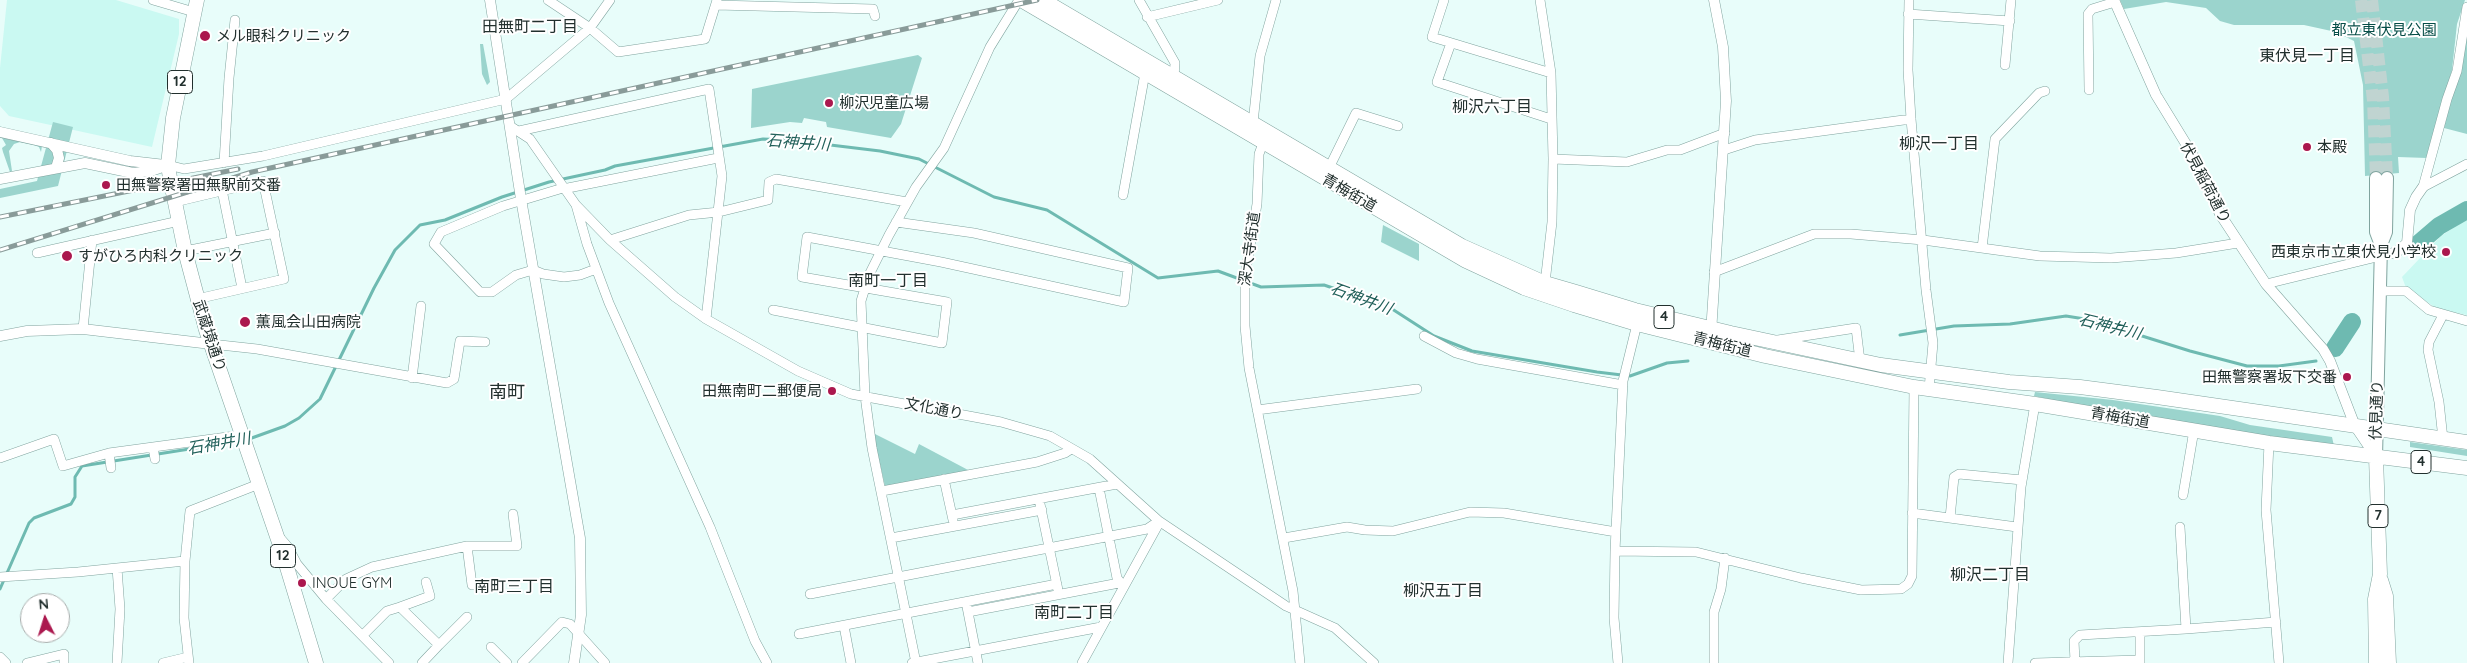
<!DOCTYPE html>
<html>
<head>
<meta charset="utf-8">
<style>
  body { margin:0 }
  #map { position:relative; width:2467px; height:663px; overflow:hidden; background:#e8fdfa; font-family:Quicksand,sans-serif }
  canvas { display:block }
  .north { position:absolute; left:20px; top:593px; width:50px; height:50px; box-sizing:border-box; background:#fff; border:1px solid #a7acab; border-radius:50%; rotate:355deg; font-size:14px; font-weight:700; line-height:20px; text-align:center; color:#22302e }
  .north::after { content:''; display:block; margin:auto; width:18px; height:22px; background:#ab184e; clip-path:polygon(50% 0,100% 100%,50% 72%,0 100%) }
</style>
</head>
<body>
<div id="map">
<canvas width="2467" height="663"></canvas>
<div class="north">N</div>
</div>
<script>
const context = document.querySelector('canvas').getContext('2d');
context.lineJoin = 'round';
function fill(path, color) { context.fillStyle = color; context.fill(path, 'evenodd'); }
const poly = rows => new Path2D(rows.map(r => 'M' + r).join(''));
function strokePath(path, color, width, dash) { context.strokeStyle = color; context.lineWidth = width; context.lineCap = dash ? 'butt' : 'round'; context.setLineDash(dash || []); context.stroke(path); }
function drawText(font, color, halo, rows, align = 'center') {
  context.font = font + ' Quicksand,"Noto Sans JP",sans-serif'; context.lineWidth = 4; context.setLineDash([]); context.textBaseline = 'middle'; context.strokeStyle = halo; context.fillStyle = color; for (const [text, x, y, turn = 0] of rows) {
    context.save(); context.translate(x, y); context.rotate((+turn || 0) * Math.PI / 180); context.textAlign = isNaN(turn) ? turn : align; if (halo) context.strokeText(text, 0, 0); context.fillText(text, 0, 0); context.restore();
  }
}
fill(poly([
  [7,0,116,0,179,19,179,34,152,147,9,116,0,106,0,68],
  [2467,219,2467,315,2438,309,2406,288,2402,277,2441,236]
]), '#caf9f2');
fill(poly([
  [2120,0,2465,0,2457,24,2452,70,2427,158,2398,157,2399,173,2365,176,2363,85,2354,41,2336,32,2304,25,2234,25,2220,21,2206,8,2166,2,2124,9],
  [2467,30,2467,134,2444,128,2451,98,2461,73],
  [480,44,483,44,490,82,487,85,482,74],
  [918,55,922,58,901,124,891,138,827,127,826,122,804,118,802,123,790,122,751,128,752,89],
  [53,122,73,127,58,186,0,198,0,189,37,181],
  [2,138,42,146,41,152,39,147,34,145,20,142,14,144,9,151,12,171,10,172,3,152,2,148,6,145],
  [1383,225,1419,244,1419,261,1381,242],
  [2035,392,2113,400,2220,416,2250,425,2332,437,2334,446,2110,412,2034,396],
  [873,433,915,454,919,444,970,471,885,486],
  [2410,442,2467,450,2467,456,2410,447]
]), '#9bd4cd');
strokePath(poly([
  [1900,335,1954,326,2010,324,2066,316,2091,320,2190,351,2247,366,2279,366,2316,361],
  [249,439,285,426,299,418,320,399,374,288,395,250,420,225,445,220,502,197,549,182,605,170,615,166,763,139,789,140,880,151,919,159,994,197,1047,210,1158,278,1218,271,1261,287,1324,285,1389,307,1434,336,1472,351,1597,372,1630,376,1667,363,1688,361],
  [0,589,29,523,34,518,71,504,75,497,75,477,82,466,240,441]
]), '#6ebab1', 3);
strokePath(poly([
  [2418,244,2439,226,2467,210],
  [2335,348,2352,322]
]), '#6ebab1', 18);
strokePath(poly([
  [2361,0,2373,100,2376,178],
  [2372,0,2383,97,2387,178]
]), '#c0d4d1', 12, [12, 6]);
const minor = poly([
  [153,0,194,12],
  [548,0,590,28,618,52,705,39,717,0],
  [1139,0,1175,63,1174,77],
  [1444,0,1432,37,1551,73],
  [1540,0,1551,73,1553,159,1552,222,1545,283],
  [1909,0,1908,70,1911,119,1926,290,1933,343,1929,389],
  [716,5,873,9,875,16],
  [1908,14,2010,21],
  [1147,17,1218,0],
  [1451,43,1437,82,1551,119],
  [2005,65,2011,0],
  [2089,90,2088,14,2092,9,2115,2],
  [1253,123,1260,56,1276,0],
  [510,126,530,139,576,205,587,244,609,303,710,527,755,641,767,663],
  [519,131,709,89,722,176,706,319],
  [1265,138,1259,154,1257,204,1245,276,1245,326,1249,368,1293,591,1300,663],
  [1724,150,1755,140,1911,119],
  [1553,159,1627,162,1667,150,1680,150,1725,133],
  [224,163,229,78,235,20],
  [168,165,184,169,263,156,506,99,590,28,610,0],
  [1329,168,1356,113,1398,126],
  [2423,187,2447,99,2457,71,2467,7],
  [2423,187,2467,164],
  [563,188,503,206,441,232,434,244,480,292,492,292,516,275,533,270,543,274,564,277,580,275,596,269],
  [563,189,718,158],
  [222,190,242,288],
  [1123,195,1145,73],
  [175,202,263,181,284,279,197,299],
  [576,205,610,240,675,297,706,319,798,371,851,394,1001,422,1050,436,1090,459,1159,521,1286,606,1335,628,1374,663],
  [610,240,689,215,719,212,768,200,769,182,776,179,907,202],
  [1982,248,1995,139,2039,93,2045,91],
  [185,251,275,233],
  [37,253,179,221],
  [1714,272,1814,234,1851,234,1923,240,2040,256,2111,258,2176,253,2238,243],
  [2266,284,2381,256],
  [2380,291,2406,291,2429,310,2467,321],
  [773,310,942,343,947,302,802,277,807,237,941,262,1124,302,1128,268,974,233,896,222],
  [2443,315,2429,342,2428,350,2439,402,2443,439],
  [83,329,92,240],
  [1424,336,1456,353,1477,359,1623,385],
  [1778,340,1856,328,1860,361],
  [211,344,257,349,447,383,454,379,460,341,485,342],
  [412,378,421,306],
  [1257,410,1417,389],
  [2269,443,2266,510,2279,663],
  [153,447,155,459],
  [109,453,111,468],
  [0,458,54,439,63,466,109,453,242,435],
  [944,479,953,520],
  [1099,488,1117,578,1123,586],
  [882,491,1037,462,1065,453,1071,449],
  [2183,495,2194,430],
  [1040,504,1058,590],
  [1912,513,2017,527],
  [952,515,1117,484],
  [1950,518,1954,477,1959,474,2022,480],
  [891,538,1042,510],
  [1284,538,1347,527,1365,530,1393,531,1470,512,1504,513,1616,532],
  [281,539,288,547,297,564,326,599,389,663],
  [467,546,472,585],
  [1615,551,1696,552,1801,578,1861,590,1901,589,1908,584,1912,576,1914,387],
  [117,568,120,609,117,663],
  [0,577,78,572,185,561],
  [810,594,1147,529,1159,521],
  [326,599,346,579,372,567,467,546,517,546,513,514],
  [400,607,430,596,426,582],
  [967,607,978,663],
  [968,612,1119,583],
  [844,626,851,663],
  [2186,629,2276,622],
  [2140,632,2140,663],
  [799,634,1057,584],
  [363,635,387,611,400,607,439,645,422,663],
  [439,645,467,617],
  [491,647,507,663],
  [0,657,6,663],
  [2075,661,2074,641,2080,635,2186,629,2180,527],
  [27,663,64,654,64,663],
  [163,663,188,657],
  [189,663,184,618,185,561,190,511,259,484],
  [522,663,562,622,570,624,605,663],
  [912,663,1101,627],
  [916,663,872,448,865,396,861,301,869,275,889,235,916,187,944,148,990,47,1019,0],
  [1082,663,1159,523],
  [1618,663,1614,618,1615,551,1623,381,1637,324],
  [1714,663,1714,612,1721,589,1725,558],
  [2008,663,2021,487,2035,404],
  [2035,663,2140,660]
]);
const tertiary = poly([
  [490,0,521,199,580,538,581,615,574,663],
  [2114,0,2156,95,2194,157,2220,214,2266,284,2323,349,2330,361,2355,426,2376,457],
  [0,132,130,161,165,165],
  [51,143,57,150,59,158,56,168],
  [0,179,85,163,133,173,151,171,168,165],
  [2381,256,2397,252,2407,243,2410,210,2416,197,2423,187],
  [1711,333,1726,101,1723,47,1714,0],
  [0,336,27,331,83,329,211,344]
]);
const secondary = poly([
  [2376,178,2376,232,2381,245],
  [2376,457,2381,245,2386,232,2387,178]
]);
const primary = poly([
  [197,0,173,118,168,165,170,178,185,251,206,330,283,554,316,663],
  [1021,0,1466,261,1524,288,1574,305,1637,324,1765,356,1914,387,2035,404,2269,443,2467,468],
  [1043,0,1462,246,1545,283,1576,292,1635,310,1731,333,1881,365,2009,382,2080,387,2157,397,2467,442],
  [2376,457,2380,574,2375,599,2376,663],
  [2381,580,2386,596,2389,663]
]);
strokePath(minor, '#81a49f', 10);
strokePath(tertiary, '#81a49f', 11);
strokePath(secondary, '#81a49f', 14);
strokePath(primary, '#81a49f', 15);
strokePath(minor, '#fff', 9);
strokePath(tertiary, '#fff', 10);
strokePath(secondary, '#fff', 12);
strokePath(primary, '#fff', 14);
const rail = poly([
  [0,217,238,169],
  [0,250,252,172,1037,0]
]);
strokePath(rail, '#899b99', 5);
strokePath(rail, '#fff', 3, [9]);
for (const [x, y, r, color] of [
  [205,36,6,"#ab184e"],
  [829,103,5,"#ab184e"],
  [2307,147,5,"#ab184e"],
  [106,185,5,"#ab184e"],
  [2446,252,5,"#ab184e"],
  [67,256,6,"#ab184e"],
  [245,322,6,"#ab184e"],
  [2347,377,5,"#ab184e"],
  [832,391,5,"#ab184e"],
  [302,583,5,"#ab184e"]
]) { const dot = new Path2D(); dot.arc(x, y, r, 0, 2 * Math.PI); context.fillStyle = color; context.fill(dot); strokePath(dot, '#fff', 2); }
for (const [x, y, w] of [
  [180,82,25],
  [1664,317,20],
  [2421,462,20],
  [2378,516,20],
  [283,556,25]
]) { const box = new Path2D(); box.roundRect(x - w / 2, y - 11.5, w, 23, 4); context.fillStyle = '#fff'; context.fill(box); strokePath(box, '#22302e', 1); }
drawText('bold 14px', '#22302e', null, [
  ["12",180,82],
  ["4",1664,317],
  ["4",2421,462],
  ["7",2378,516],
  ["12",283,556]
]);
drawText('15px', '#064d47', '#fff', [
  ["都立東伏見公園",2384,30]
]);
drawText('15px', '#22302e', '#fff', [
  ["メル眼科クリニック",216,36],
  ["柳沢児童広場",839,103],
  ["本殿",2317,147],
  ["田無警察署田無駅前交番",116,185],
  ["西東京市立東伏見小学校",2436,252,"right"],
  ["すがひろ内科クリニック",78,256],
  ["薫風会山田病院",256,322],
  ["田無警察署坂下交番",2337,377,"right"],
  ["田無南町二郵便局",822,391,"right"],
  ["INOUE GYM",312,583]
], 'left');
drawText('15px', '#22302e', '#fff', [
  ["伏見稲荷通り",2205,183,62],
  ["青梅街道",1349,193,30],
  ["深大寺街道",1250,249,-82],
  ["武蔵境通り",209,336,72],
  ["青梅街道",1722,345,14],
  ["文化通り",934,409,11],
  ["伏見通り",2377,410,-88],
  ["青梅街道",2120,418,10]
]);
drawText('16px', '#22302e', '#fff', [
  ["田無町二丁目",530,27],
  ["東伏見一丁目",2307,56],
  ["柳沢六丁目",1492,107],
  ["柳沢一丁目",1939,144],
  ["南町一丁目",888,281],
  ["柳沢二丁目",1990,575],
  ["南町三丁目",514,587],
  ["柳沢五丁目",1443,591],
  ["南町二丁目",1074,613]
]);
drawText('italic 16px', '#21605a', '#fff', [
  ["石神井川",798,143,4],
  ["石神井川",1361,299,20],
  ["石神井川",2110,327,14],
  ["石神井川",219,444,-10]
]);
drawText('18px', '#22302e', '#fff', [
  ["南町",507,393]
]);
</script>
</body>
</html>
